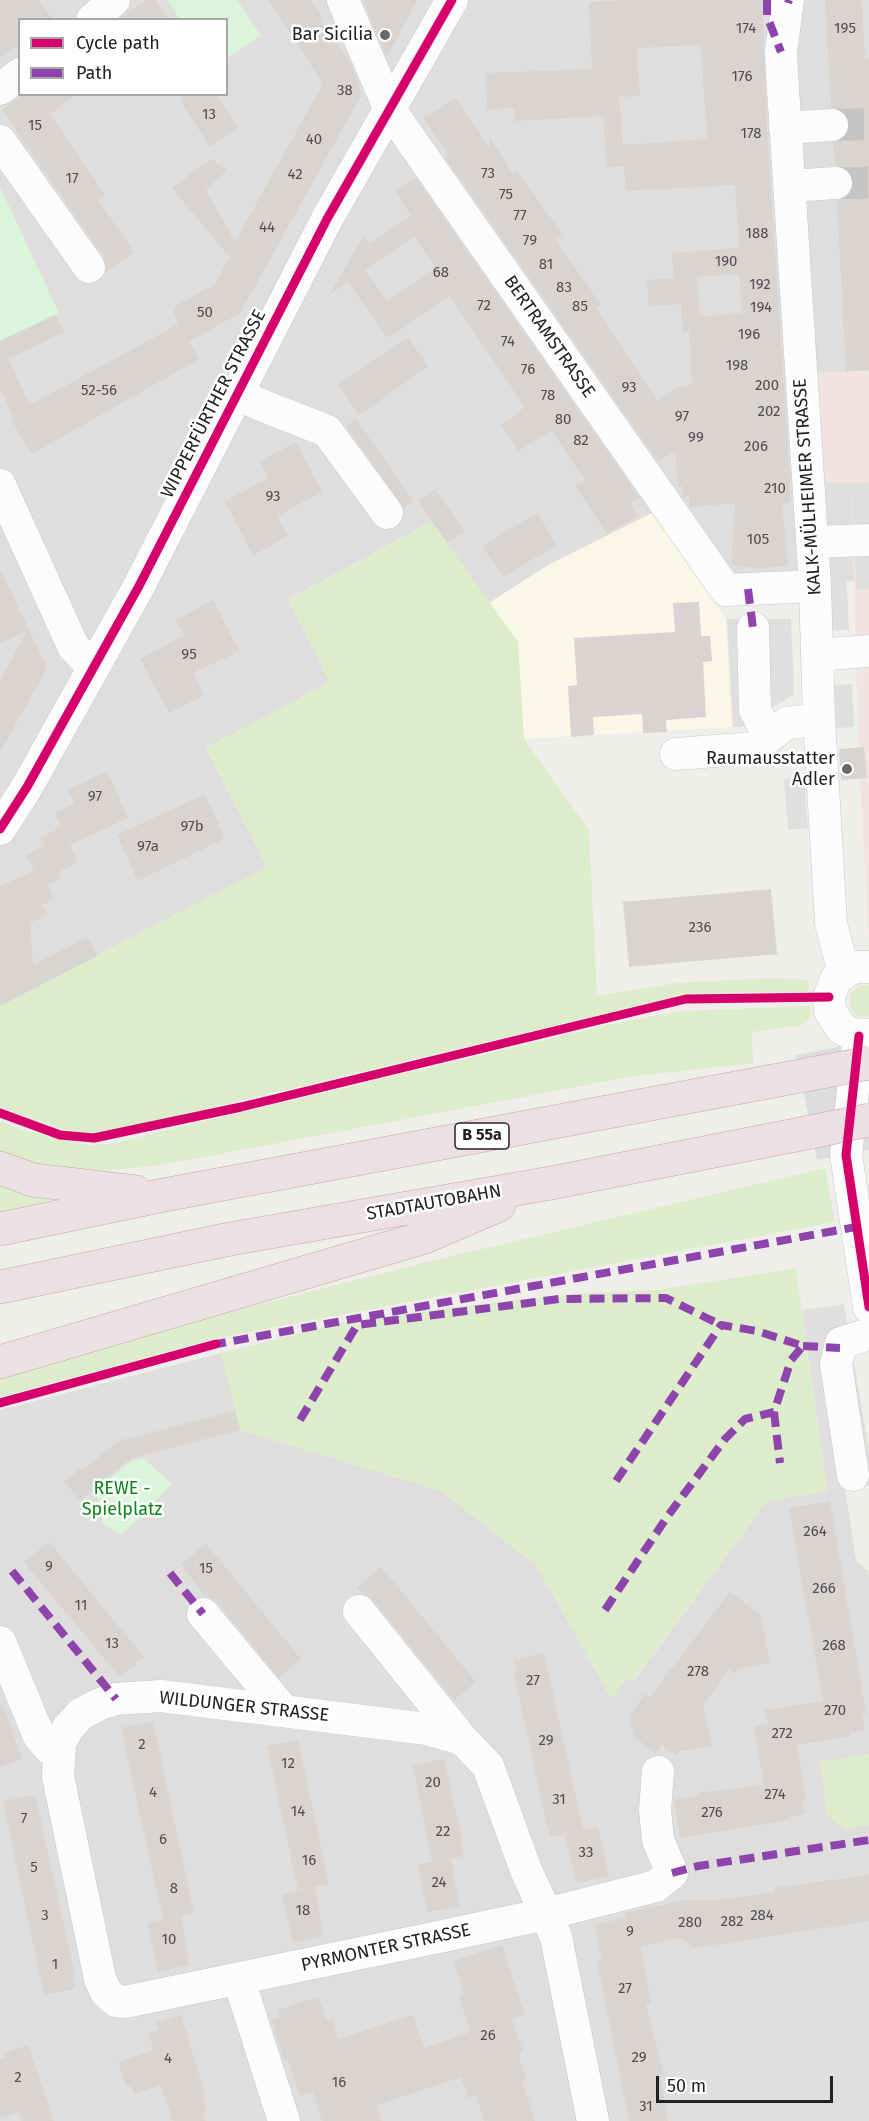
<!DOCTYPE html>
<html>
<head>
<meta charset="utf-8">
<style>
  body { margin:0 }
  #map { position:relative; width:869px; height:2121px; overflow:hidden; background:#f0eeeb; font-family:"Fira Sans",sans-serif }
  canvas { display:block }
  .legend { position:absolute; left:18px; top:18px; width:210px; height:78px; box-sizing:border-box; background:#fff; border:2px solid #a7a7a7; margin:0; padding:8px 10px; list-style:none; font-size:18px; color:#222 }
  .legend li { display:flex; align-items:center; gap:12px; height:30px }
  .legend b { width:30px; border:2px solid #a7a7a7 }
  .scale { position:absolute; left:656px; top:2076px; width:177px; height:27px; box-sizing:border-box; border:3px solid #222; border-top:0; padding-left:8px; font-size:18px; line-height:21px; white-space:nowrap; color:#222; -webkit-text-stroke:4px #fff; paint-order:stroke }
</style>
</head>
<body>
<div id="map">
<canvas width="869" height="2121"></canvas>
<ul class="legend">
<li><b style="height:8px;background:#d6006c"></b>Cycle path</li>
<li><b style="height:8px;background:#8e44ad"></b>Path</li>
</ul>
<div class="scale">50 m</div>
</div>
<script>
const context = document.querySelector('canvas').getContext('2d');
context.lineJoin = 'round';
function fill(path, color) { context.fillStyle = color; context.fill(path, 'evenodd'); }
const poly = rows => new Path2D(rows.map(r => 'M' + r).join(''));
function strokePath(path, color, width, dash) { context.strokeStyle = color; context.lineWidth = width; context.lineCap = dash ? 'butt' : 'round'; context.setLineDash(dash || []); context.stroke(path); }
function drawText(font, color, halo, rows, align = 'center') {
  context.font = font + ' "Fira Sans",sans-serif'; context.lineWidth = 5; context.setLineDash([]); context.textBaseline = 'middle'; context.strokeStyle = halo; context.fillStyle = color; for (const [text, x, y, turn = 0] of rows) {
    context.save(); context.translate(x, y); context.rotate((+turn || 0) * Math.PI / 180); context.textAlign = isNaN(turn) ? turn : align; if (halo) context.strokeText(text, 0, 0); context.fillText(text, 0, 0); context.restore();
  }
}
fill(poly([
  [0,0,869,0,869,371,813,373,852,483,854,581,706,590,652,513,550,564,489,603,431,522,289,599,330,682,206,748,267,867,0,1006],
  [20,20,226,20,226,94,20,94],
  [221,1353,241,1430,441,1491,537,1566,611,1698,627,1678,634,1681,767,1501,845,1488,856,1561,869,1572,869,2121,0,2121,0,1410]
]), '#dfdedc');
fill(poly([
  [869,371,869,938,858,746,852,483,821,483,812,373]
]), '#f1e3e1');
fill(poly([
  [652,513,726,619,732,727,524,739,518,642,489,603,550,564]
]), '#f8f7e8');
fill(poly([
  [432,522,518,642,524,739,589,830,597,996,678,983,771,978,809,980,808,992,691,993,109,1132,91,1134,65,1130,0,1107,0,1006,267,867,206,748,330,682,288,600],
  [860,985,869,985,869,1017,855,1015,850,1009,850,994],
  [810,1006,811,1017,803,1025,752,1032,753,1063,629,1077,156,1166,95,1171,63,1170,14,1159,0,1151,0,1121,23,1130,87,1145,109,1144,612,1024,681,1011],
  [825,1168,835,1222,217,1338,0,1397,0,1378,168,1328,427,1262],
  [0,1186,53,1198,53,1203,0,1214],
  [796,1268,827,1491,767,1501,633,1681,627,1679,611,1698,537,1566,441,1491,241,1430,221,1353,337,1324,445,1308,584,1293,658,1290],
  [869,1754,869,1825,846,1829,827,1816,820,1762]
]), '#ddeccb');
fill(poly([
  [171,0,237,0,261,35,227,59,226,20,180,19,168,2],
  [0,187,59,313,0,341],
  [143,1458,172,1484,122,1535,103,1524,96,1490,131,1461]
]), '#daf5da');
fill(poly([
  [467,0,485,0,477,16,458,16],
  [455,24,473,24,448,70,430,71],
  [331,247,338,251,315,295,308,291],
  [286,332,292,336,268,380,261,376],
  [227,366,235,370,217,406,209,403],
  [195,457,121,597,100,600,176,459],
  [869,482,869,589,856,590,852,483],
  [824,486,841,486,843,519,826,520],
  [341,492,377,516,367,532,330,509],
  [52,515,83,580,71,597,39,528],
  [26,562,56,626,45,645,16,581],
  [846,571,849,630,832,630,829,572],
  [727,619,791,619,794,694,742,727,733,727],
  [852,684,854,727,836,728,834,685],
  [804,777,808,828,788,830,784,779],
  [844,1304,869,1451,869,1485,827,1491,802,1310],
  [212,1356,226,1411,108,1441,55,1485,71,1505,0,1569,0,1412],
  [0,1596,69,1679,46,1698,40,1722,23,1744,0,1682],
  [198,1615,255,1687,233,1686,186,1625],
  [356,1615,438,1716,414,1714,344,1625]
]), '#e0dfde');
fill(poly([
  [869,1041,869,1150,817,1160,796,1055]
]), '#dedddd');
fill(poly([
  [0,0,38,0,53,20,20,20,20,44,0,58],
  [147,0,155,0,168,20,119,20],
  [269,0,311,0,323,18,320,21,350,62,361,90,360,97,240,313,189,342,199,359,32,454,10,418,13,416,0,388,0,341,55,315,64,332,8,359,30,405,179,324,174,314,174,307,215,284,230,257,172,188,211,159,227,170,206,190,235,242,323,84],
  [363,0,417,0,387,57],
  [630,0,762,0,767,129,790,479,790,503,782,503,788,566,758,568,731,565,735,503,690,507,689,496,683,497,683,486,678,487,675,451,658,461,445,157,449,155,423,118,456,98,489,147,489,137,513,174,517,171,562,234,555,239,601,305,596,308,658,401,677,387,692,385,689,331,682,332,681,304,649,306,647,280,674,278,672,253,739,248,735,185,626,191,623,156,624,166,607,167,603,116,514,121,514,108,487,109,486,73,592,69,589,2],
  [701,45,707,139,623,145,619,97,640,96,637,48],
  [739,274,742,313,700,317,697,277],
  [825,0,862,0,865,59,869,59,869,370,846,371,837,201,846,198,852,191,854,182,851,173,843,167,835,165,833,143,842,140,848,132,850,124,847,115,839,109,831,107],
  [24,94,77,94,50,114,105,195,98,200,134,252,106,272,104,257,2,110],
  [179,94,216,94,238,128,210,147,181,102,183,101],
  [416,178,640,498,630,504,637,517,607,533,575,486,585,480,551,430,519,451,501,425,525,407,450,296,388,338,348,282,330,294,364,235,370,244,411,216,396,192],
  [414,236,436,268,387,301,365,270],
  [408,337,428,366,359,415,338,384],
  [356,419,413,501,404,508,346,426],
  [296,442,322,492,277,516,288,536,253,555,225,501,269,478,260,461],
  [435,489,464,531,448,543,418,501],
  [537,513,557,545,503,577,482,546],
  [0,569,47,668,0,752,0,681,27,631,0,643],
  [213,600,239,651,193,673,204,695,169,713,140,659,184,636,176,620],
  [699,602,701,636,710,636,712,661,703,662,706,717,666,720,667,732,643,733,642,714,593,717,594,735,571,737,568,686,577,685,574,638,675,632,673,603],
  [864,747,867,778,841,780,839,749],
  [107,771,128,818,70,845,78,862,58,872,61,878,47,885,54,899,42,905,47,915,30,923,33,965,88,937,97,956,0,1006,0,886,34,871,26,855,45,846,41,837,62,827,55,813,75,804,68,790],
  [205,794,225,838,138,881,117,835],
  [771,889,777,954,629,967,623,902],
  [235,1411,240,1430,131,1458,80,1500,64,1481,80,1469,82,1471,119,1441],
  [830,1501,866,1714,862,1715,865,1730,850,1732,850,1736,797,1745,806,1798,802,1799,805,1814,789,1817,790,1820,680,1838,674,1800,698,1796,697,1793,764,1785,754,1726,768,1724,765,1710,823,1701,789,1508],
  [49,1542,144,1657,120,1677,24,1562],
  [206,1544,301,1659,279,1678,217,1602,203,1594,181,1564],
  [381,1567,476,1682,454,1700,373,1600,356,1588],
  [730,1592,760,1614,770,1663,738,1669,735,1674,729,1669,703,1705,712,1746,680,1751,676,1755,662,1745,656,1753,634,1737,630,1716,645,1694,650,1697],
  [544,1653,583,1830,598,1827,609,1876,577,1883,565,1834,551,1837,547,1826,514,1672,517,1671,514,1660],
  [0,1705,3,1705,22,1759,0,1767],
  [153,1721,194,1913,181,1916,189,1965,158,1972,148,1923,163,1919,121,1728],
  [298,1740,329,1884,315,1887,323,1936,293,1943,282,1894,314,1887,298,1890,267,1746],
  [444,1759,463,1843,461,1843,464,1856,451,1858,459,1906,427,1912,418,1865,432,1862,413,1765],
  [35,1795,75,1975,72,1976,75,1989,44,1995,3,1801],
  [869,1875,869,1921,694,1948,680,1938,641,1946,651,2004,646,2005,664,2074,660,2074,668,2121,629,2121,597,1962,602,1961,595,1924,626,1918,625,1913,685,1900,719,1900,775,1892,774,1888],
  [502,1945,525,2015,512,2019,523,2052,518,2054,526,2079,522,2080,535,2121,484,2121,476,2095,468,2098,461,2077,376,2105,381,2121,322,2121,313,2092,300,2096,288,2060,285,2062,272,2020,280,2018,278,2010,319,1997,326,2020,332,2018,338,2039,413,2015,424,2048,470,2032,459,1997,464,1995,454,1961],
  [181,2015,205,2094,202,2095,207,2111,203,2113,206,2121,173,2121,161,2085,134,2094,132,2086,127,2087,118,2062,154,2050,148,2033,158,2030,156,2023],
  [28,2045,41,2082,54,2121,22,2121,19,2112,0,2118,0,2059,6,2057,4,2053]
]), '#d7d4d2');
strokePath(poly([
  [832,125,869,124],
  [836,183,869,183]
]), '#c7c5c3', 32, [32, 16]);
const minor = poly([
  [343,0,390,110,726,590,815,586],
  [788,0,781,52,782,73,815,586,819,719,831,923,840,958,847,971],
  [92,20,114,0],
  [0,89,20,74],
  [785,128,832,125],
  [0,141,89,267],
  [789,186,836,183],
  [238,393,256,403,327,431,387,513],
  [0,485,73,646,93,668],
  [812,542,869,540],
  [753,628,755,710,769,737],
  [817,655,869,651],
  [676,754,754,748,787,723,819,719],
  [0,829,27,787,139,586,327,219,452,0],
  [869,967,855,967,847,971,836,979,829,997,830,1011,842,1029,852,1034,869,1035],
  [859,1036,846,1155,869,1307],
  [853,1475,836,1364,841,1343,869,1334],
  [359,1611,462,1739],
  [203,1614,284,1711],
  [0,1642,39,1736,49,1748,60,1750],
  [239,1980,284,2121],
  [593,2121,556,1937,546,1914,526,1870,488,1766,462,1739,427,1729,161,1696,116,1699,100,1704,81,1714,68,1728,60,1743,58,1776,100,1979,106,1992,116,2001,125,2002,448,1935,546,1914,656,1886,672,1873,658,1840,655,1810,658,1772]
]);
const highway = poly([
  [0,1168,33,1180,136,1192],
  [0,1229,164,1195,800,1076],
  [0,1287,230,1239,551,1183,811,1132],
  [0,1362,422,1238,499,1205]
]);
strokePath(minor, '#c9c8c7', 33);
strokePath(highway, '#c5a2ac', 34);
strokePath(minor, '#fdfcfc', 32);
strokePath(highway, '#ece0e2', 33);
const highwayBridge = poly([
  [800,1076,869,1063],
  [811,1132,869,1120]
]);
strokePath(highwayBridge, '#c5a2ac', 34, []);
strokePath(highwayBridge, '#ece0e2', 33);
strokePath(poly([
  [767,0,767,16,781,52],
  [788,3,789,0],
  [748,589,753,628],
  [211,1345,856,1227],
  [803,1346,840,1348],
  [774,1412,780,1463],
  [300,1420,357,1325,559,1299,666,1298,721,1325],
  [12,1571,116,1699],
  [170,1573,203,1614],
  [605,1610,667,1517,725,1439,745,1419,774,1412,791,1360,803,1346,757,1331,721,1325,612,1487],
  [672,1873,698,1866,869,1840]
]), '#8e44ad', 8, [15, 8]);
strokePath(poly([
  [0,829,27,787,139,586,327,219,452,0],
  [859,1036,846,1155,869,1307],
  [0,1113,60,1135,94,1138,241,1107,686,999,829,997],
  [0,1403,216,1344]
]), '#d6006c', 9);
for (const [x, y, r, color] of [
  [385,35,6,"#6a6968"],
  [847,769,6,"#6a6968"]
]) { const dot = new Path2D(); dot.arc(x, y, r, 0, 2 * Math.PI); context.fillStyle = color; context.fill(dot); strokePath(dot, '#fff', 2); }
drawText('15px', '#4f4e4e', null, [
  ["174",746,29],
  ["195",845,29],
  ["176",742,77],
  ["38",345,91],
  ["13",209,115],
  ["15",35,126],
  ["178",751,134],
  ["40",314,140],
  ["73",488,174],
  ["42",295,175],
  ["17",72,179],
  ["75",506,195],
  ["77",520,216],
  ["44",267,228],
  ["188",757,234],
  ["79",530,241],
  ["190",726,262],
  ["81",546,265],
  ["68",441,273],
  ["192",760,285],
  ["83",564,288],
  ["72",484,306],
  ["85",580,307],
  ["194",761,308],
  ["50",205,313],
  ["196",749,335],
  ["74",508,342],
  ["198",737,366],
  ["76",528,370],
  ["200",767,386],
  ["93",629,388],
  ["52-56",99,391],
  ["78",548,396],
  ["202",769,412],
  ["97",682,417],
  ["80",563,420],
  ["99",696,438],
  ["82",581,441],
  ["206",756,447],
  ["210",775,489],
  ["93",273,497],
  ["105",758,540],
  ["95",189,655],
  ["97",95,797],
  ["97b",192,827],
  ["97a",148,847],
  ["236",700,928],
  ["264",815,1532],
  ["9",49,1567],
  ["15",206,1569],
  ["266",824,1589],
  ["11",81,1606],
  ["13",112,1644],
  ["268",834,1646],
  ["278",698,1672],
  ["27",533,1681],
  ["270",835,1711],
  ["272",782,1734],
  ["29",546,1741],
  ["2",142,1745],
  ["12",288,1764],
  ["20",433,1783],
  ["4",153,1793],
  ["274",775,1795],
  ["31",559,1800],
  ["14",298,1812],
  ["276",712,1813],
  ["7",24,1819],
  ["22",443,1832],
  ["6",163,1840],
  ["33",586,1853],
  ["16",309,1861],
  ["5",34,1868],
  ["24",439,1883],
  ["8",174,1889],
  ["18",303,1911],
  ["3",45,1916],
  ["284",762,1916],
  ["282",732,1922],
  ["280",690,1923],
  ["9",630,1932],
  ["10",169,1940],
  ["1",55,1965],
  ["27",625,1989],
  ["26",488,2036],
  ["29",639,2058],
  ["4",168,2059],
  ["2",18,2078],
  ["16",339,2083],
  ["31",646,2107]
]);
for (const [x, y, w] of [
  [482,1136,54]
]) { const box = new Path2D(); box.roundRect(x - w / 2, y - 13, w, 26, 4.5); context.fillStyle = '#fff'; context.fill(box); strokePath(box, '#222', 1.5); }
drawText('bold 16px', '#222', null, [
  ["B 55a",482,1136]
]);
drawText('18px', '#222', '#fff', [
  ["Bar Sicilia",373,35],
  ["Raumausstatter",835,759],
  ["Adler",835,780]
], 'right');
drawText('18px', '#222', '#fff', [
  ["BERTRAMSTRASSE",549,337,55],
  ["WIPPERFÜRTHER STRASSE",214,404,-63],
  ["KALK-MÜLHEIMER STRASSE",808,487,-94],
  ["STADTAUTOBAHN",434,1203,-10],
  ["WILDUNGER STRASSE",244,1707,6],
  ["PYRMONTER STRASSE",386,1948,-12]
]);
drawText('18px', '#0c8416', '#fff', [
  ["REWE -",122,1489],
  ["Spielplatz",122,1510]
]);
</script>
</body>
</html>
